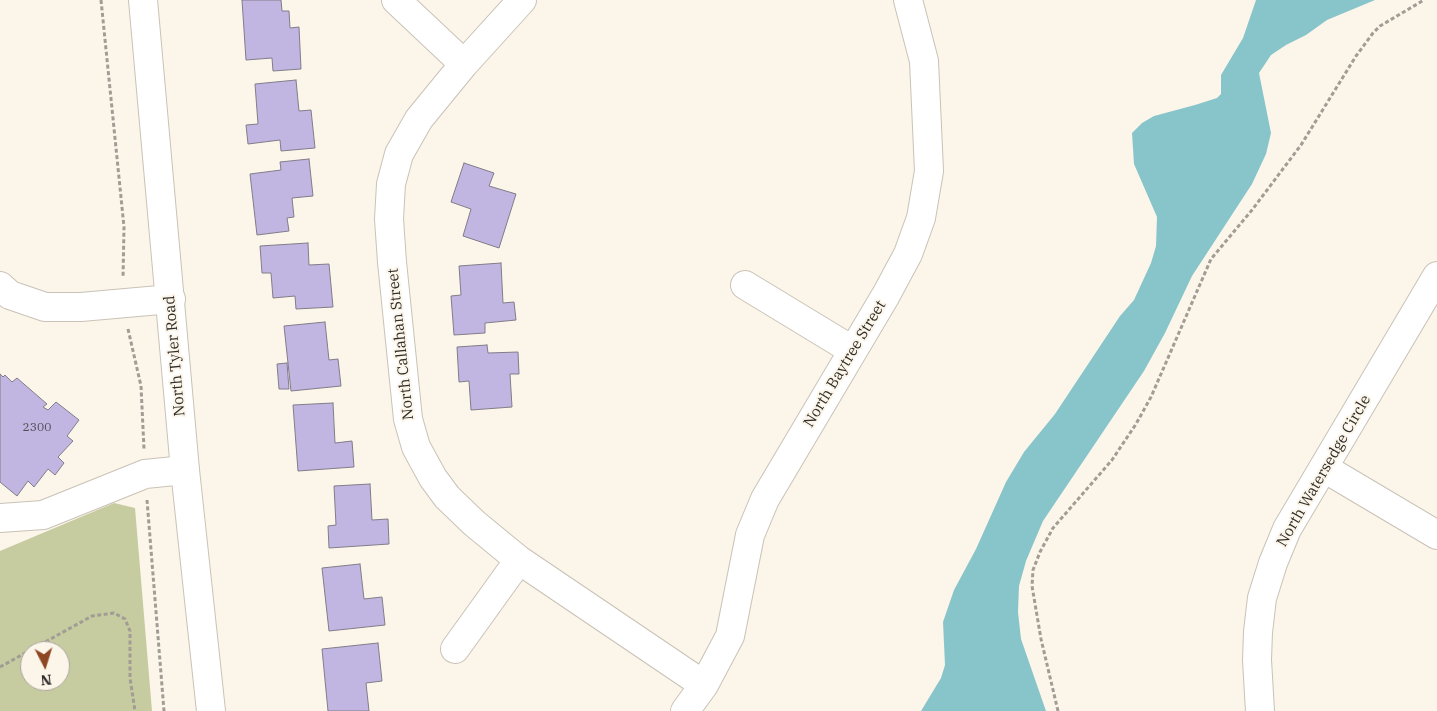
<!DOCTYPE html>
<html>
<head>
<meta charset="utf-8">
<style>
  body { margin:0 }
  #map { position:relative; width:1437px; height:711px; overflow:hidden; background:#fcf5ea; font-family:"IBM Plex Serif",serif }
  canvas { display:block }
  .north { position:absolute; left:20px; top:641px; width:50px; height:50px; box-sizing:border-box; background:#fcf5ea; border:1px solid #aaa59d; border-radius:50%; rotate:175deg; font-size:14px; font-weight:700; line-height:20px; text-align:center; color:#2f2d29 }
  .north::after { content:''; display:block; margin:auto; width:18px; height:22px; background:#8d4722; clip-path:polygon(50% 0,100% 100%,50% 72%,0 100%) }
</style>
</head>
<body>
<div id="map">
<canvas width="1437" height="711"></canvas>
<div class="north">N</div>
</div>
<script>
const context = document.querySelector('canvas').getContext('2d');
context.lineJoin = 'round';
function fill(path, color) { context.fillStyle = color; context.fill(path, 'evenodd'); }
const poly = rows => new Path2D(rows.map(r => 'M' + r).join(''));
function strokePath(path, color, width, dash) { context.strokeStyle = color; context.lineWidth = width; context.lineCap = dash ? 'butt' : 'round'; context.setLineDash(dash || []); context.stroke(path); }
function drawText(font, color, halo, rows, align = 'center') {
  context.font = font + ' "IBM Plex Serif",serif'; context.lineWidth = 4; context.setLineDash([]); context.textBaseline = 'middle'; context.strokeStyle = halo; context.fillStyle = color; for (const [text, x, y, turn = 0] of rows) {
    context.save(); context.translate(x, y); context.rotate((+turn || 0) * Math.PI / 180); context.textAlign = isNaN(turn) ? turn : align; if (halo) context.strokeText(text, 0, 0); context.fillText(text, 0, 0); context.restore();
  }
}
fill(poly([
  [114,503,135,508,152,711,0,711,0,551],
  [30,651,60,651,60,681,30,681]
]), '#c7cba0');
fill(poly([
  [1256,0,1375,0,1327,20,1306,35,1286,45,1271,55,1259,73,1271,133,1266,154,1252,184,1192,276,1165,333,1144,371,1043,521,1026,561,1019,586,1018,612,1021,639,1046,711,921,711,941,678,945,665,943,622,954,590,976,549,1006,482,1024,452,1055,414,1120,316,1134,300,1151,263,1156,246,1157,217,1134,164,1132,133,1142,123,1154,116,1195,105,1217,98,1221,94,1221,75,1243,38]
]), '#88c5ca');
const building = poly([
  [242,0,281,0,282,11,289,11,290,28,299,27,301,69,273,71,272,58,246,60,242,0],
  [296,80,299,111,311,110,315,148,281,151,280,140,248,144,246,125,258,124,255,84,296,80],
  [309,159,313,196,292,198,294,217,287,218,289,231,257,235,250,174,281,170,280,162,309,159],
  [464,163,494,173,489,186,516,194,499,248,463,236,471,209,451,202,464,163],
  [308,243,309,265,329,264,333,307,296,309,295,296,273,298,271,273,262,273,260,246,308,243],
  [501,263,503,303,514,302,516,320,485,323,485,333,454,335,451,296,461,295,459,266,501,263],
  [325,322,329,360,338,359,341,386,291,391,284,326,325,322],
  [487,345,488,353,518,352,519,374,510,374,512,407,471,410,469,381,459,382,457,347,487,345],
  [287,363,289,389,279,389,277,364,287,363],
  [0,374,3,377,5,375,12,382,17,378,47,404,43,407,48,410,56,402,79,420,67,436,73,441,58,457,64,463,55,475,48,469,34,487,28,481,17,496,0,482,0,374],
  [333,403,335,443,352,441,354,467,298,471,293,405,333,403],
  [370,484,372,520,388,519,389,544,329,548,328,526,336,525,334,486,370,484],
  [360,564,364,599,382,597,385,625,329,631,322,568,360,564],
  [378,643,382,681,366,683,369,711,328,711,322,649,378,643]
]);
fill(building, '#c1b5e1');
strokePath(building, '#807d88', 1);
const minor = poly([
  [396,0,464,64],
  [522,0,464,64,419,119,399,154,391,184,389,219,392,262,408,419,416,447,433,478,447,497,474,523,519,560,704,685],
  [745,285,852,350],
  [0,286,10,295,45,307,81,307,171,299],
  [1324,468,1437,535],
  [0,518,43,515,145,474,185,470],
  [455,649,519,560],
  [685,711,704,685,730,636,750,535,765,499,886,295,908,254,921,218,929,171,924,61,908,0],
  [1260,711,1257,660,1258,632,1262,598,1273,563,1287,529,1437,276]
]);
const major = poly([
  [143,0,185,470,211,711]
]);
strokePath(minor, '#c9c2b7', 30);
strokePath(major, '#c9c2b7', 30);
strokePath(poly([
  [101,0,124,227,123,278],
  [128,329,141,386,144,449],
  [147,500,164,711],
  [0,667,92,616,114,613,125,619,130,631,130,678,135,711],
  [1058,711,1041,639,1032,586,1033,570,1040,552,1053,528,1112,460,1136,424,1151,397,1211,259,1252,210,1301,145,1356,56,1373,33,1380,26,1424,0]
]), '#a19c94', 3, [4, 2.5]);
strokePath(minor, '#fff', 28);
strokePath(major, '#fff', 28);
drawText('12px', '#544f57', null, [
  ["2300",37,428]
]);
drawText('15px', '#2f2d29', '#fcf5ea', [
  ["North Callahan Street",401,344,-96],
  ["North Tyler Road",175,356,-95],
  ["North Baytree Street",845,364,-59],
  ["North Watersedge Circle",1324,471,-60]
]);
</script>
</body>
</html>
